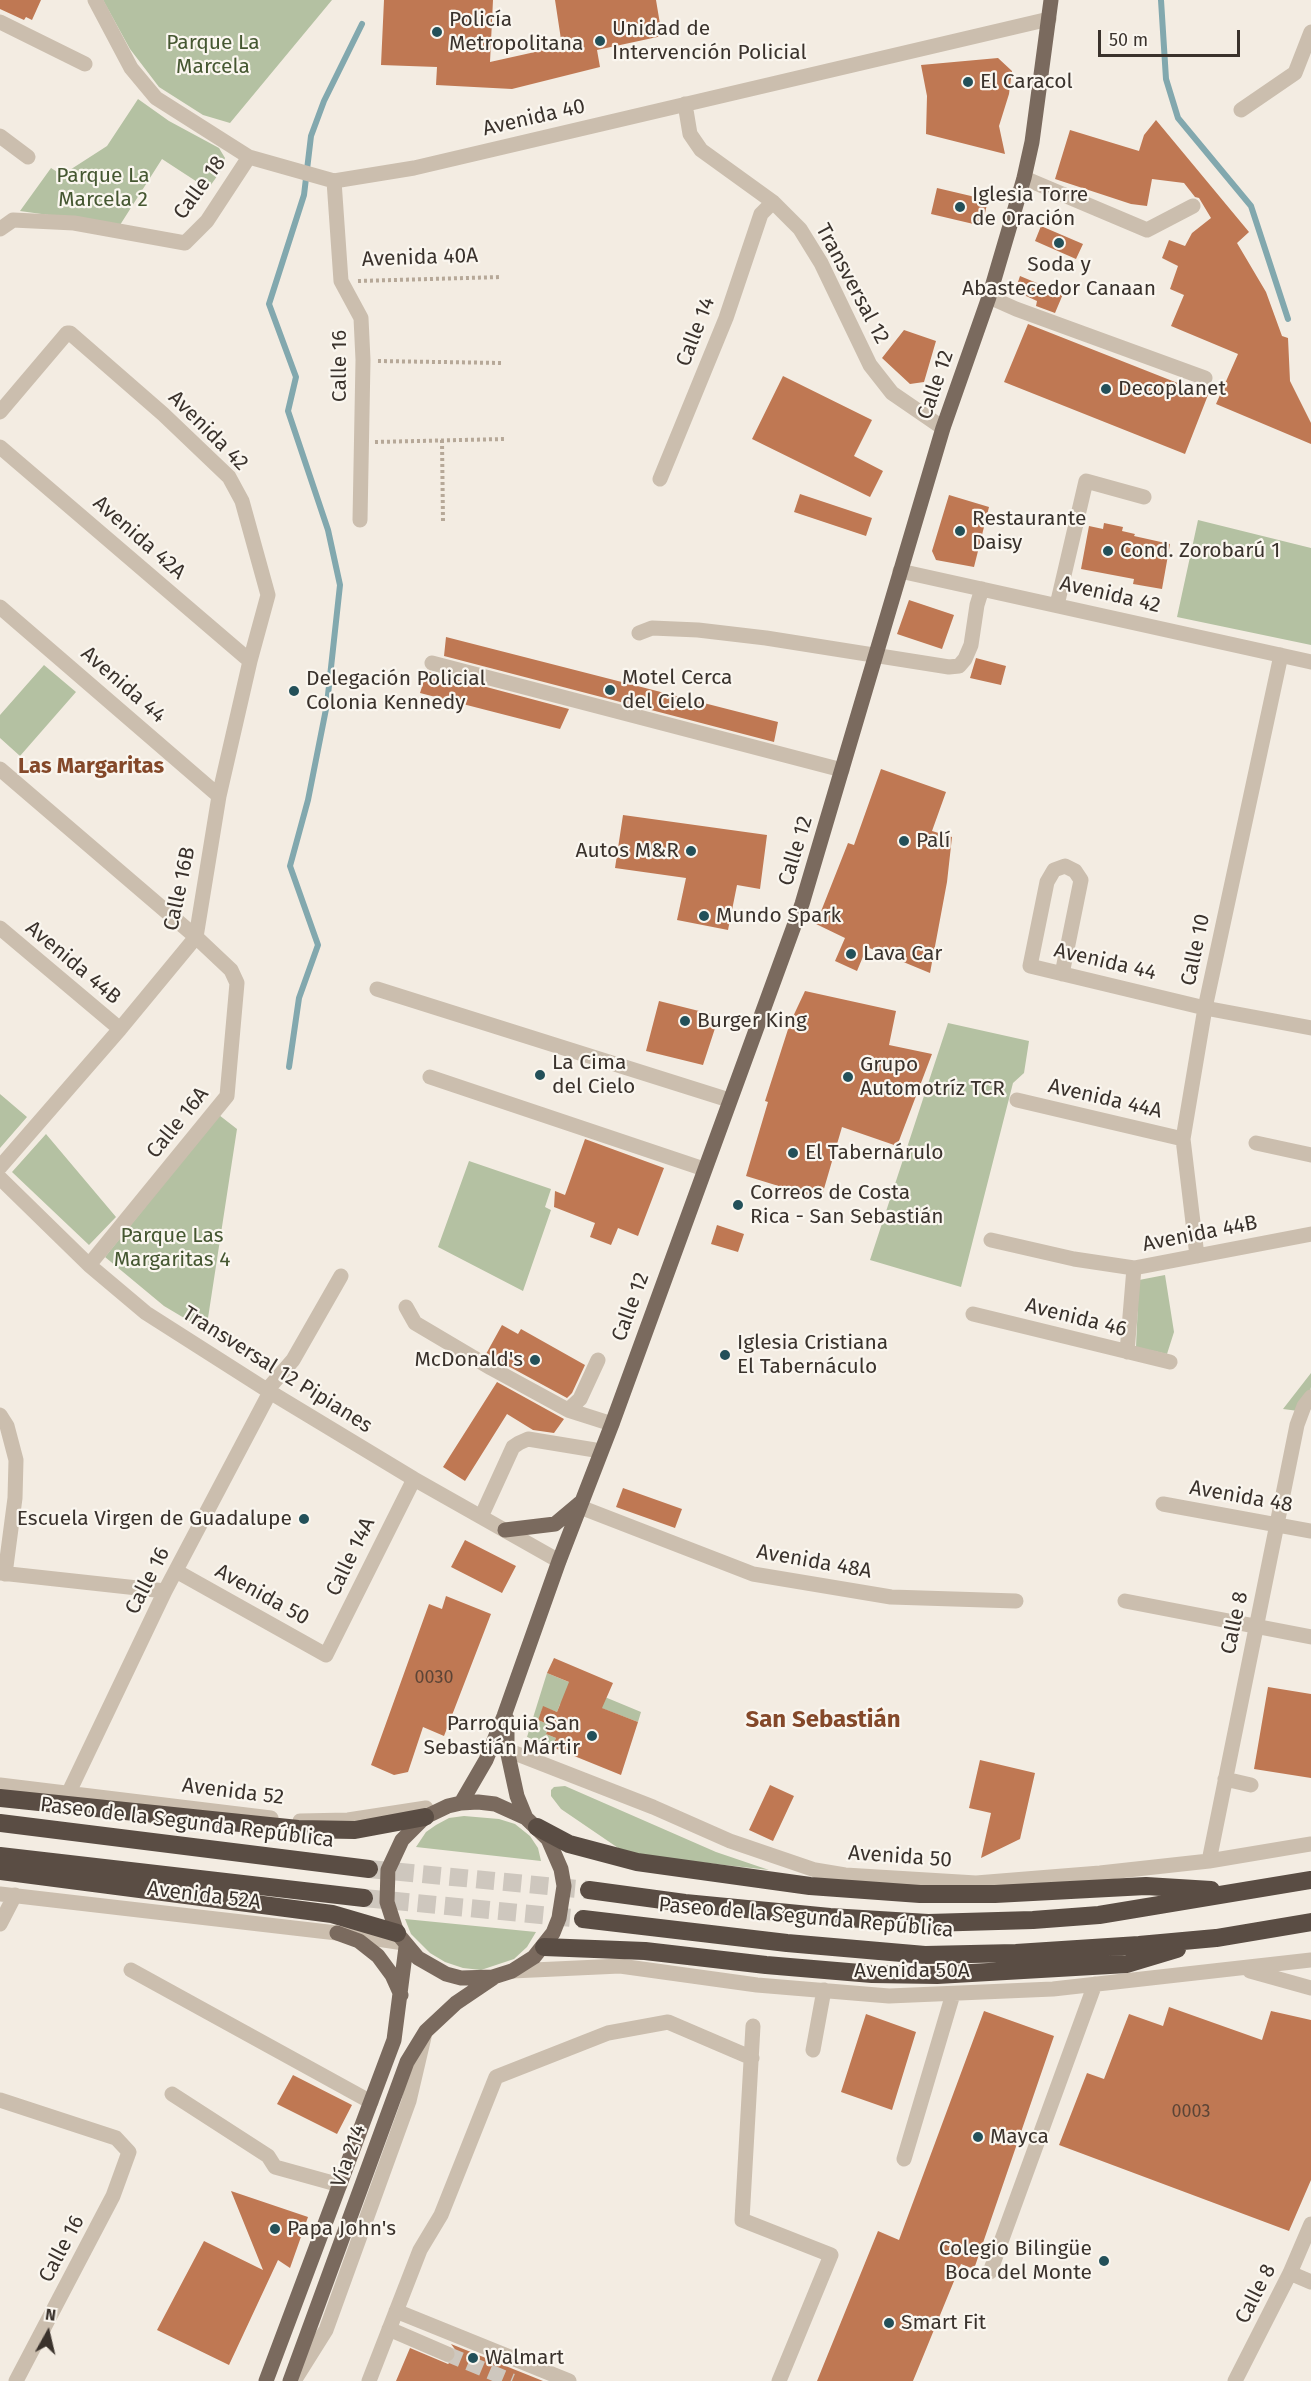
<!DOCTYPE html>
<html>
<head>
<meta charset="utf-8">
<style>
  body { margin:0 }
  #map { position:relative; width:1311px; height:2381px; overflow:hidden; background:#f3ece2; font-family:"Fira Sans",sans-serif }
  canvas { display:block }
  .north { position:absolute; left:18px; top:2303px; width:60px; height:60px; -webkit-text-stroke:4px #faf6ef; paint-order:stroke; rotate:8deg; font-size:16px; font-weight:700; line-height:24px; text-align:center; color:#3a322c }
  .north::after { content:''; display:block; margin:auto; width:21px; height:27px; background:#3a322c; clip-path:polygon(50% 0,100% 100%,50% 72%,0 100%) }
  .scale { position:absolute; left:1098px; top:30px; width:142px; height:27px; box-sizing:border-box; border:3px solid #3a322c; border-top:0; padding-left:8px; font-size:18px; line-height:21px; white-space:nowrap; color:#3a322c; -webkit-text-stroke:4px #faf6ef; paint-order:stroke }
</style>
</head>
<body>
<div id="map">
<canvas width="1311" height="2381"></canvas>
<div class="north">N</div>
<div class="scale">50 m</div>
</div>
<script>
const context = document.querySelector('canvas').getContext('2d');
context.lineJoin = 'round';
function fill(path, color) { context.fillStyle = color; context.fill(path, 'evenodd'); }
const poly = rows => new Path2D(rows.map(r => 'M' + r).join(''));
function strokePath(path, color, width, dash) { context.strokeStyle = color; context.lineWidth = width; context.lineCap = dash ? 'butt' : 'round'; context.setLineDash(dash || []); context.stroke(path); }
function drawText(font, color, halo, rows, align = 'center') {
  context.font = font + ' "Fira Sans",sans-serif'; context.lineWidth = 4.5; context.setLineDash([]); context.textBaseline = 'middle'; context.strokeStyle = halo; context.fillStyle = color; for (const [text, x, y, turn = 0] of rows) {
    context.save(); context.translate(x, y); context.rotate((+turn || 0) * Math.PI / 180); context.textAlign = isNaN(turn) ? turn : align; if (halo) context.strokeText(text, 0, 0); context.fillText(text, 0, 0); context.restore();
  }
}
fill(poly([
  [103,0,332,0,230,123,203,115,159,87,130,49],
  [138,99,169,121,219,148,225,158,220,172,208,189,162,159,120,225,20,211,51,168,62,175,107,146],
  [1198,520,1311,548,1311,645,1177,617],
  [44,665,76,692,20,756,0,738,0,715],
  [948,1023,1029,1041,1024,1073,1013,1083,961,1287,870,1260],
  [0,1094,27,1117,0,1148],
  [219,1115,237,1129,206,1331,164,1306,105,1257],
  [46,1134,116,1217,89,1245,12,1172],
  [469,1161,551,1189,545,1207,551,1210,523,1291,438,1247],
  [1165,1275,1174,1332,1167,1354,1136,1347,1139,1280],
  [1311,1373,1311,1387,1306,1412,1283,1409],
  [547,1673,641,1712,638,1722,575,1698,560,1704,557,1712,543,1707,538,1720,550,1725,546,1734,556,1738,552,1747,527,1737],
  [565,1786,716,1852,769,1870,627,1854,561,1809,551,1796,551,1790,554,1787],
  [464,1816,499,1819,515,1824,530,1836,538,1848,541,1861,416,1847,426,1832,436,1825,449,1818],
  [405,1919,536,1932,527,1947,514,1959,481,1970,463,1968,445,1962,430,1953,411,1934]
]), '#b4c1a2');
strokePath(poly([
  [1161,0,1166,79,1178,118,1251,206,1288,319],
  [289,1067,299,998,318,945,290,866,308,800,327,704,340,585,328,530,288,411,296,377,269,304,304,195,311,136,324,101,362,24]
]), '#82a8ae', 6);
fill(poly([
  [0,0,41,0,32,20,26,17,24,20,0,9],
  [384,0,493,0,490,62,562,46,555,0,656,0,662,36,597,50,600,67,512,89,436,85,437,67,381,65],
  [998,58,1012,71,1009,94,999,126,1005,154,926,134,927,96,921,65],
  [1156,120,1249,232,1237,243,1266,292,1282,336,1288,338,1290,381,1311,423,1311,444,1216,404,1238,354,1171,326,1184,295,1170,289,1178,266,1162,258,1169,240,1185,246,1192,233,1211,218,1199,198,1195,197,1184,183,1152,179,1147,206,1131,204,1055,179,1070,130,1139,151,1144,135],
  [937,188,988,200,982,226,931,214],
  [1041,226,1083,244,1076,259,1035,241],
  [1020,276,1063,294,1055,313,1036,306,1037,301,1015,291],
  [1028,324,1208,395,1185,454,1004,382],
  [904,330,936,341,924,382,910,384,882,358],
  [783,376,872,420,854,456,883,471,870,497,752,439],
  [800,494,872,518,866,536,794,512],
  [949,495,989,507,974,567,936,560,932,551],
  [1104,523,1123,527,1122,531,1135,534,1134,536,1170,544,1162,589,1133,584,1134,579,1081,569,1089,526,1103,529],
  [909,600,954,615,942,649,897,634],
  [446,637,778,722,774,742,444,656],
  [976,658,1006,666,1001,685,970,678],
  [427,671,430,672,569,709,560,729,420,693],
  [881,769,946,792,932,831,952,837,947,882,930,973,867,947,857,971,835,961,845,938,816,924,848,843,854,845],
  [623,815,767,835,760,889,737,885,728,930,677,920,686,878,615,868],
  [805,991,896,1011,889,1045,932,1054,897,1146,842,1127,821,1199,746,1176,768,1102,765,1101,790,1023],
  [659,1001,719,1016,703,1065,646,1051],
  [585,1139,664,1168,638,1236,618,1228,611,1245,590,1237,595,1223,554,1207,555,1191,565,1195],
  [717,1225,744,1234,738,1252,711,1244],
  [502,1325,518,1334,521,1329,585,1365,572,1393,567,1398,486,1354],
  [497,1382,564,1419,554,1433,533,1430,507,1414,465,1481,443,1467],
  [623,1488,682,1509,675,1528,616,1507],
  [465,1540,516,1566,502,1593,451,1567],
  [446,1596,491,1614,444,1736,423,1727,408,1772,394,1775,371,1765,429,1604,442,1609],
  [554,1658,613,1683,602,1708,638,1722,621,1775,552,1747,556,1738,546,1734,550,1725,538,1720,543,1706,557,1712,569,1682,547,1673],
  [1268,1687,1311,1694,1311,1778,1254,1769],
  [980,1760,1035,1773,1020,1839,981,1858,991,1813,969,1808],
  [770,1785,794,1796,773,1841,749,1830],
  [1169,2007,1262,2040,1271,2011,1311,2020,1311,2180,1289,2231,1059,2145,1087,2073,1104,2079,1129,2014,1163,2026],
  [984,2011,1054,2036,974,2269,961,2264,913,2381,817,2381,878,2231,899,2240],
  [866,2014,916,2032,892,2110,841,2092],
  [293,2075,352,2105,337,2134,277,2104],
  [231,2191,308,2217,290,2268,278,2260,229,2365,157,2330,204,2241,263,2270],
  [451,2344,543,2381,396,2381,410,2348,448,2364,456,2357,457,2352]
]), '#bf7853');
strokePath(poly([
  [447,2354,512,2381]
]), '#cec7be', 15, [15, 8]);
strokePath(poly([
  [369,1869,589,1890],
  [364,1898,583,1919]
]), '#cec7be', 18, [18, 9]);
strokePath(poly([
  [358,281,501,277],
  [378,361,501,363],
  [442,440,443,521],
  [375,442,504,439]
]), '#b6a898', 4, [3, 3]);
strokePath(poly([
  [95,0,131,68,156,98,249,157,334,181,414,168,1049,19],
  [0,22,85,64],
  [685,104,690,134,701,150,773,202,800,229,821,263,870,365,892,393,943,428],
  [1241,110,1295,73,1311,32],
  [0,136,28,157],
  [1024,178,1147,230,1193,206],
  [334,181,341,281,361,318,363,360,360,520],
  [0,229,13,220,74,223,185,243,207,221,249,157],
  [989,297,1016,309,1205,378],
  [0,412,67,333,70,333,163,414,229,477,242,501,268,595,250,661,219,796,196,937,120,1029,0,1167],
  [0,447,250,661],
  [660,479,726,318,761,214,773,202],
  [900,571,1311,662],
  [1057,605,1086,481,1144,497],
  [0,607,219,796],
  [639,633,652,628,698,630,766,638,949,667,959,666,965,659,971,645,977,605,982,589],
  [432,663,842,770],
  [0,769,196,937,231,970,237,983,227,1096,89,1265],
  [0,928,120,1029],
  [1062,974,1081,880,1075,871,1065,866,1054,870,1047,882,1030,966,1205,1008,1311,1028],
  [377,989,729,1100],
  [430,1077,704,1169],
  [1017,1100,1183,1139],
  [1256,1143,1311,1155],
  [0,1178,89,1265,146,1313,270,1392,414,1479,559,1561],
  [991,1240,1074,1259,1134,1268,1311,1234],
  [1197,1256,1183,1139,1205,1008,1281,655],
  [406,1307,415,1323,491,1368,568,1410,612,1424],
  [973,1314,1170,1362],
  [1127,1352,1134,1268],
  [267,1390,293,1360,341,1276],
  [568,1410,580,1399,598,1360],
  [0,1415,7,1426,16,1460,15,1498,5,1574],
  [1163,1504,1311,1531],
  [580,1507,753,1574,891,1597,1016,1601],
  [481,1517,513,1447,519,1443,528,1439,601,1451],
  [176,1571,326,1655,414,1479],
  [0,1573,165,1591],
  [1125,1601,1311,1637],
  [507,1750,653,1807,730,1841,815,1870,845,1875,976,1883,1100,1873,1209,1861,1311,1844],
  [1225,1779,1251,1785],
  [0,1785,271,1818],
  [69,1792,165,1591,270,1392],
  [300,1821,348,1820,426,1808],
  [1209,1861,1297,1425,1304,1406,1311,1397],
  [0,1894,337,1933,404,1943],
  [0,1924,15,1895],
  [131,1970,371,2102],
  [512,1971,620,1966,757,1985,889,1996,1053,1989,1311,1960],
  [1250,1971,1311,1988],
  [753,2026,742,2220,831,2255,779,2381],
  [813,2050,824,1990],
  [172,2094,268,2156,275,2167,340,2185],
  [0,2100,116,2138,129,2152,113,2196,16,2381],
  [904,2159,953,1994],
  [990,2272,1095,1984],
  [1290,2273,1311,2282],
  [396,2311,569,2381],
  [389,2329,447,2354],
  [294,2381,326,2330,409,2101,424,2037],
  [369,2381,420,2250,441,2215,496,2077,608,2033,668,2022,752,2058],
  [1235,2381,1290,2273,1311,2224]
]), '#cbbeae', 15);
strokePath(poly([
  [505,1530,555,1524,580,1503],
  [507,1719,507,1750,517,1796,526,1818,548,1839,561,1869,564,1886,559,1918,553,1933,534,1957,512,1971,493,1977,461,1978,446,1974,418,1958,397,1933,387,1902,388,1870,402,1840,425,1817,448,1806,461,1803,478,1802,495,1804,526,1818],
  [461,1803,486,1760,504,1716,559,1561,612,1424,802,904,943,428,989,297,1024,178,1032,142,1051,0],
  [337,1933,359,1941,378,1956,392,1975,401,1995],
  [266,2381,394,2040,406,1947],
  [290,2381,407,2062,426,2031,456,2003,493,1978]
]), '#7a6a5e', 15);
strokePath(poly([
  [0,1798,298,1829,355,1830,425,1817],
  [0,1823,369,1869],
  [537,1827,569,1844,637,1862,810,1886,920,1894,995,1894,1146,1886,1211,1890],
  [0,1856,364,1898],
  [0,1871,332,1914,397,1933],
  [589,1890,685,1903,830,1917,928,1923,1033,1920,1099,1915,1311,1880],
  [583,1919,787,1943,925,1955,1016,1953,1139,1945,1216,1938,1311,1922],
  [544,1947,645,1951,766,1965,872,1974,937,1975,1127,1964,1177,1949]
]), '#5a4d44', 18);
for (const [x, y, r, color] of [
  [437,32,6,"#235059"],
  [600,41,6,"#235059"],
  [968,82,6,"#235059"],
  [960,207,6,"#235059"],
  [1059,243,6,"#235059"],
  [1106,389,6,"#235059"],
  [960,531,6,"#235059"],
  [1108,551,6,"#235059"],
  [610,690,6,"#235059"],
  [294,691,6,"#235059"],
  [904,841,6,"#235059"],
  [691,851,6,"#235059"],
  [704,916,6,"#235059"],
  [851,954,6,"#235059"],
  [685,1021,6,"#235059"],
  [540,1075,6,"#235059"],
  [848,1077,6,"#235059"],
  [793,1153,6,"#235059"],
  [738,1205,6,"#235059"],
  [725,1355,6,"#235059"],
  [535,1360,6,"#235059"],
  [304,1519,6,"#235059"],
  [592,1736,6,"#235059"],
  [978,2137,6,"#235059"],
  [275,2229,6,"#235059"],
  [1104,2261,6,"#235059"],
  [889,2323,6,"#235059"],
  [473,2358,6,"#235059"]
]) { const dot = new Path2D(); dot.arc(x, y, r, 0, 2 * Math.PI); context.fillStyle = color; context.fill(dot); strokePath(dot, '#faf6ef', 2); }
drawText('18px', '#5b4436', null, [
  ["0030",434,1678],
  ["0003",1191,2112]
]);
drawText('21px', '#3a322c', '#faf6ef', [
  ["Policía",449,20],
  ["Metropolitana",449,44],
  ["Unidad de",612,29],
  ["Intervención Policial",612,53],
  ["El Caracol",980,82],
  ["Iglesia Torre",972,195],
  ["de Oración",972,219],
  ["Soda y",1059,265,"center"],
  ["Abastecedor Canaan",1059,289,"center"],
  ["Decoplanet",1118,389],
  ["Restaurante",972,519],
  ["Daisy",972,543],
  ["Cond. Zorobarú 1",1120,551],
  ["Motel Cerca",622,678],
  ["del Cielo",622,702],
  ["Delegación Policial",306,679],
  ["Colonia Kennedy",306,703],
  ["Palí",916,841],
  ["Autos M&R",679,851,"right"],
  ["Mundo Spark",716,916],
  ["Lava Car",863,954],
  ["Burger King",697,1021],
  ["La Cima",552,1063],
  ["del Cielo",552,1087],
  ["Grupo",860,1065],
  ["Automotríz TCR",860,1089],
  ["El Tabernárulo",805,1153],
  ["Correos de Costa",750,1193],
  ["Rica - San Sebastián",750,1217],
  ["Iglesia Cristiana",737,1343],
  ["El Tabernáculo",737,1367],
  ["McDonald's",523,1360,"right"],
  ["Escuela Virgen de Guadalupe",292,1519,"right"],
  ["Parroquia San",580,1724,"right"],
  ["Sebastián Mártir",580,1748,"right"],
  ["Mayca",990,2137],
  ["Papa John's",287,2229],
  ["Colegio Bilingüe",1092,2249,"right"],
  ["Boca del Monte",1092,2273,"right"],
  ["Smart Fit",901,2323],
  ["Walmart",485,2358]
], 'left');
drawText('21px', '#455731', '#faf6ef', [
  ["Parque La",213,43],
  ["Marcela",213,67],
  ["Parque La",103,176],
  ["Marcela 2",103,200],
  ["Parque Las",172,1236],
  ["Margaritas 4",172,1260]
]);
drawText('21px', '#3a322c', '#faf6ef', [
  ["Avenida 40",534,118,-13],
  ["Calle 18",200,188,-54],
  ["Avenida 40A",420,258,-2],
  ["Transversal 12",852,284,62],
  ["Calle 14",696,332,-69],
  ["Calle 16",340,366,-90],
  ["Calle 12",936,385,-71],
  ["Avenida 42",208,431,45],
  ["Avenida 42A",139,538,41],
  ["Avenida 42",1110,595,13],
  ["Avenida 44",123,685,41],
  ["Calle 12",796,851,-73],
  ["Calle 16B",180,889,-78],
  ["Calle 10",1196,950,-78],
  ["Avenida 44",1105,962,13],
  ["Avenida 44B",73,963,40],
  ["Avenida 44A",1105,1099,13],
  ["Calle 16A",178,1123,-51],
  ["Avenida 44B",1200,1234,-11],
  ["Calle 12",631,1307,-70],
  ["Avenida 46",1076,1318,14],
  ["Transversal 12 Pipianes",277,1370,32],
  ["Avenida 48",1241,1497,10],
  ["Calle 14A",351,1557,-64],
  ["Avenida 48A",814,1562,10],
  ["Calle 16",148,1581,-63],
  ["Avenida 50",262,1595,29],
  ["Calle 8",1235,1623,-78],
  ["Avenida 52",233,1792,7],
  ["Paseo de la Segunda República",187,1823,7],
  ["Avenida 50",900,1857,4],
  ["Avenida 52A",204,1896,7],
  ["Paseo de la Segunda República",806,1918,5],
  ["Avenida 50A",912,1971],
  ["Vía 214",349,2156,-70],
  ["Calle 16",62,2249,-62],
  ["Calle 8",1256,2294,-63]
]);
drawText('bold 22px', '#844829', '#faf6ef', [
  ["Las Margaritas",91,767]
]);
drawText('bold 24px', '#844829', '#faf6ef', [
  ["San Sebastián",823,1720]
]);
</script>
</body>
</html>
